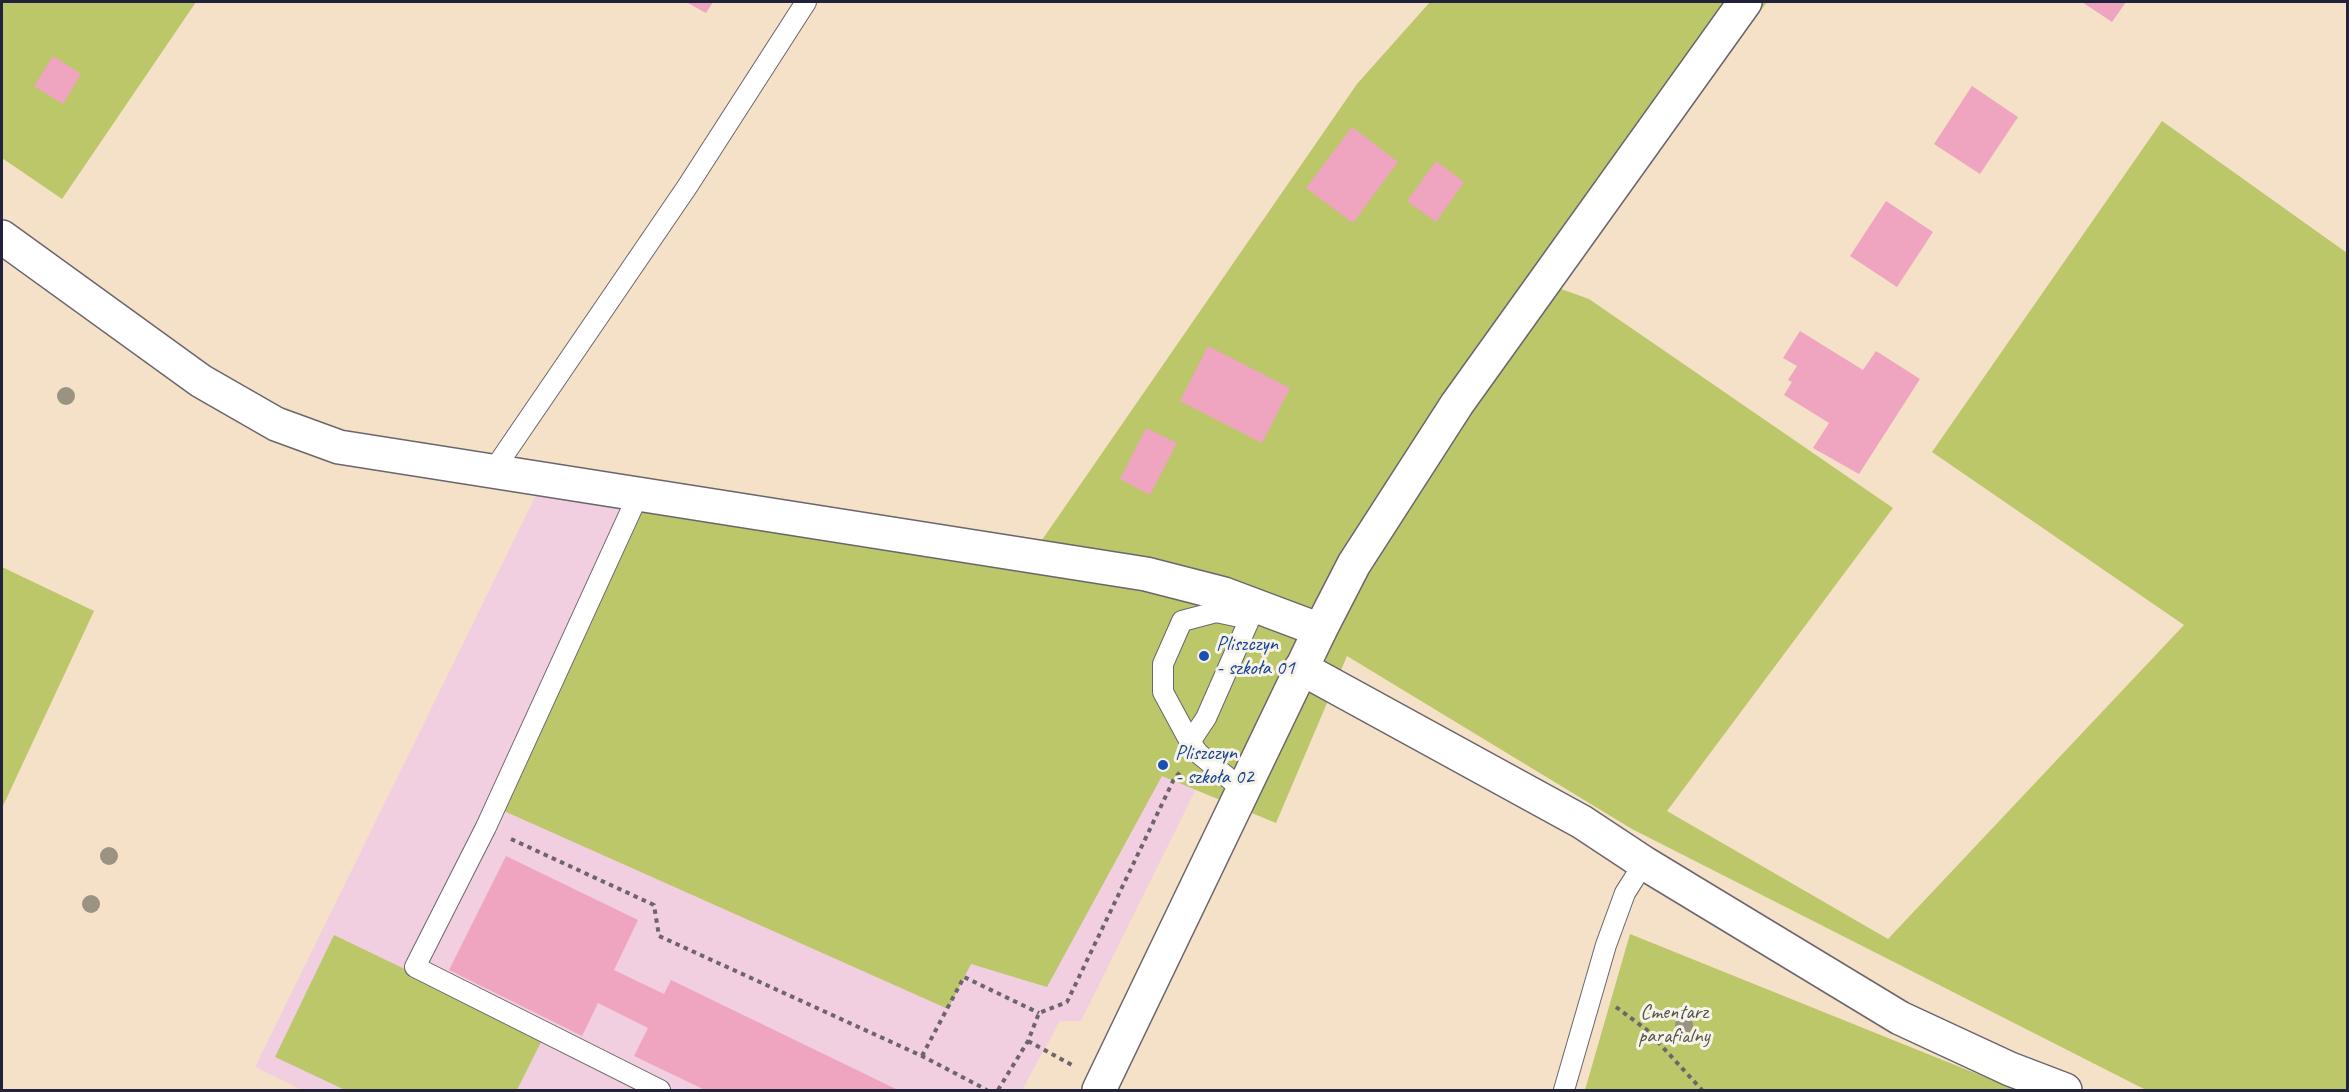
<!DOCTYPE html>
<html>
<head>
<meta charset="utf-8">
<style>
  body { margin:0 }
  #map { position:relative; width:2349px; height:1092px; overflow:hidden; background:#f4e1c7; font-family:Caveat,sans-serif }
  canvas { display:block }
  .frame { position:absolute; inset:0; border:3px solid #22223b; pointer-events:none }
</style>
</head>
<body>
<div id="map">
<canvas width="2349" height="1092"></canvas>
<div class="frame"></div>
</div>
<script>
const context = document.querySelector('canvas').getContext('2d');
context.lineJoin = 'round';
function fill(path, color) { context.fillStyle = color; context.fill(path, 'evenodd'); }
const poly = rows => new Path2D(rows.map(r => 'M' + r).join(''));
function strokePath(path, color, width, dash) { context.strokeStyle = color; context.lineWidth = width; context.lineCap = dash ? 'butt' : 'round'; context.setLineDash(dash || []); context.stroke(path); }
function drawText(font, color, halo, rows, align = 'center') {
  context.font = font + ' Caveat,sans-serif'; context.lineWidth = 6; context.setLineDash([]); context.textBaseline = 'middle'; context.strokeStyle = halo; context.fillStyle = color; for (const [text, x, y, turn = 0] of rows) {
    context.save(); context.translate(x, y); context.rotate((+turn || 0) * Math.PI / 180); context.textAlign = isNaN(turn) ? turn : align; if (halo) context.strokeText(text, 0, 0); context.fillText(text, 0, 0); context.restore();
  }
}
fill(poly([
  [537,493,653,510,1196,789,1081,1021,1060,1021,1022,1090,302,1090,255,1067]
]), '#f2cfe0');
fill(poly([
  [2,2,196,2,62,199,2,158],
  [1430,2,1767,2,1561,289,1589,299,1893,508,1667,811,1888,939,2184,625,1932,452,2162,121,2347,253,2347,1090,2146,1090,1632,829,1347,656,1276,823,1162,776,1047,987,971,964,948,1009,495,807,644,480,1042,540,1357,84],
  [2,567,94,611,2,808],
  [1630,934,2017,1090,1585,1090],
  [334,935,544,1036,517,1090,345,1090,275,1057]
]), '#bbc769');
fill(poly([
  [686,2,713,2,706,13],
  [2082,2,2126,2,2112,22],
  [53,56,81,74,63,104,34,86],
  [1972,86,2018,117,1980,174,1934,144],
  [1352,127,1398,162,1353,223,1306,188],
  [1436,161,1464,182,1436,222,1407,201],
  [1886,201,1933,232,1897,287,1850,256],
  [1800,331,1863,370,1876,351,1920,379,1859,474,1813,448,1829,423,1784,395,1792,382,1788,380,1797,366,1783,358],
  [1208,346,1290,388,1262,443,1180,401],
  [1146,428,1177,443,1150,495,1120,479],
  [506,856,638,920,614,970,664,994,671,980,898,1090,705,1090,634,1056,648,1028,598,1003,582,1036,449,970]
]), '#efa4c0');
const lane = poly([
  [493,471,687,187,806,2],
  [639,493,486,827,415,967,660,1090],
  [1190,742,1206,718,1255,607],
  [1243,790,1198,753,1190,742,1163,692,1163,664,1182,621,1216,612,1249,619],
  [1564,1090,1606,945,1625,893,1644,863]
]);
const street = poly([
  [2,237,201,381,276,424,339,447,1146,574,1224,594,1320,630],
  [1301,668,1582,822,1644,863,1900,1018,2010,1069,2065,1090]
]);
const secondary = poly([
  [1099,1090,1320,630,1354,564,1457,404,1745,2]
]);
strokePath(lane, '#6c656c', 22);
strokePath(street, '#6c656c', 36);
strokePath(secondary, '#6c656c', 36);
strokePath(poly([
  [511,839,654,905,659,936,922,1056,987,1090],
  [1616,1007,1647,1030,1702,1090],
  [1028,1041,1072,1065],
  [922,1056,964,977,1039,1013],
  [998,1090,1028,1041,1039,1013,1067,1002,1174,779,1180,772]
]), '#6c656c', 4, [4.5, 4.5]);
strokePath(lane, '#fff', 20);
strokePath(street, '#fff', 33);
strokePath(secondary, '#fff', 33);
context.fillStyle = '#9a9382';
for (const [x, y] of [
  [66,396],
  [109,856],
  [91,904],
  [1684,1025]
]) { context.beginPath(); context.arc(x, y, 9, 0, 2 * Math.PI); context.fill(); }
for (const [x, y, r, color] of [
  [1204,656,6,"#1a4fb4"],
  [1163,765,6,"#1a4fb4"]
]) { const dot = new Path2D(); dot.arc(x, y, r, 0, 2 * Math.PI); context.fillStyle = color; context.fill(dot); strokePath(dot, '#f7f3e8', 2); }
drawText('21px', '#164399', '#f7f3e8', [
  ["Pliszczyn",1216,644],
  ["- szkoła 01",1216,668],
  ["Pliszczyn",1175,753],
  ["- szkoła 02",1175,777]
], 'left');
drawText('21px', '#505449', '#f7f3e8', [
  ["Cmentarz",1674,1012],
  ["parafialny",1674,1036]
]);
</script>
</body>
</html>
